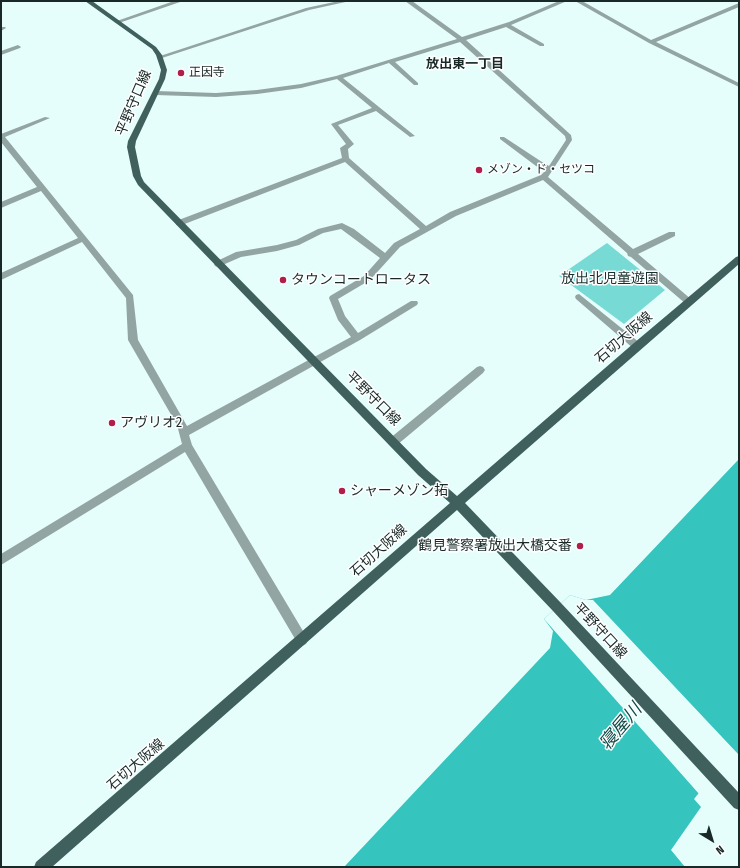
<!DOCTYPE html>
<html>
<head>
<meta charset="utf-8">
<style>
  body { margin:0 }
  #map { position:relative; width:740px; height:868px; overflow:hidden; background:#e5fefc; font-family:"Fira Sans Condensed",sans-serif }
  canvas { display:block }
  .frame { position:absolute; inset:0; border:2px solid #182928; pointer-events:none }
  .north { position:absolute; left:692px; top:820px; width:40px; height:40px; -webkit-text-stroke:3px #fff; paint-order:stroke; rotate:142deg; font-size:11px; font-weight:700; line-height:16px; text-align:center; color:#182928 }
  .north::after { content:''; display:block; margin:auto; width:14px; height:18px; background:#182928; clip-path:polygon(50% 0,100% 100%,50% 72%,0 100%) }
</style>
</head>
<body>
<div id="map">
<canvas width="740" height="868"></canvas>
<div class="frame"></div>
<div class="north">N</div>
</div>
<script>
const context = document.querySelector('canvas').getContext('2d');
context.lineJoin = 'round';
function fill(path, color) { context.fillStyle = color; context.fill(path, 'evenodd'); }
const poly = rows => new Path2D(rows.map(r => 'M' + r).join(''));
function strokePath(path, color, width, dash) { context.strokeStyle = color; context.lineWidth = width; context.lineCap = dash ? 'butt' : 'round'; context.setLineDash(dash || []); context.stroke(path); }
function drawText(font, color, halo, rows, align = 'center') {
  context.font = font + ' "Fira Sans Condensed","Noto Sans JP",sans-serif'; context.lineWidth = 3; context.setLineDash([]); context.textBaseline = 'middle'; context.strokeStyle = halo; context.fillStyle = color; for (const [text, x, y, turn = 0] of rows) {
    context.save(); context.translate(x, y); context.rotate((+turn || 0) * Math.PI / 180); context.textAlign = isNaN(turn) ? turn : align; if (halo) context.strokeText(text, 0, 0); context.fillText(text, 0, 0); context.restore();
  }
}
fill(poly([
  [607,243,665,290,624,324,559,276]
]), '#77dad4');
fill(poly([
  [739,459,739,760,702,789,694,799,701,807,671,850,685,867,344,867,550,648,553,631,544,619,570,595,586,600,610,595]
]), '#36c4be');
fill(poly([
  [570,595,586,600,593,600,739,755,739,764,700,795,544,619]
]), '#e5fefc');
fill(poly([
  [174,1,183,1,119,23,114,22,174,1],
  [339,1,350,1,309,10,162,58,157,57,306,8,339,1],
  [405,1,412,1,462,37,509,22,559,1,567,1,511,25,544,44,544,46,540,46,506,27,466,40,571,135,572,140,548,177,633,249,669,232,675,232,675,236,638,254,692,300,693,302,692,304,686,304,631,257,628,256,627,253,543,180,456,216,400,247,370,280,338,299,345,316,358,333,411,301,417,301,418,303,417,305,360,340,189,435,192,445,306,636,308,640,306,644,302,646,298,644,185,452,1,565,1,554,182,444,177,425,128,340,126,298,82,242,1,280,1,273,78,238,41,191,1,208,1,202,37,187,1,142,1,134,45,117,50,118,5,137,133,295,138,340,187,426,351,337,338,320,329,298,330,296,364,276,380,258,341,229,323,233,299,245,277,251,241,257,218,267,215,266,214,264,215,262,236,252,277,245,296,240,318,229,342,223,354,229,385,253,394,243,420,229,345,162,182,225,176,225,176,221,342,158,340,148,346,144,331,124,372,108,337,79,301,88,257,94,216,97,156,95,153,93,156,91,216,93,257,90,301,84,336,76,457,39,405,1],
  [460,42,565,136,566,140,549,166,542,162,504,137,500,137,500,139,536,166,546,170,541,175,450,212,426,226,349,158,348,149,354,144,338,125,376,111,410,137,415,136,343,78,389,63,414,85,418,85,418,83,395,62,460,42],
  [575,1,582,1,651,40,739,3,739,7,656,42,739,83,739,87,649,43,575,1],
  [1,27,5,27,6,28,1,31,1,27],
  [18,45,21,47,20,48,1,55,1,51,18,45],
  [579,294,640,343,642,346,640,349,634,349,576,299,575,297,576,295,579,294],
  [480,366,483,367,485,370,483,373,397,445,393,446,389,445,388,442,389,439,477,367,480,366]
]), '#93a5a3');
fill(poly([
  [85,1,92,1,156,47,162,55,167,70,165,79,136,141,135,147,141,176,144,182,426,469,457,496,634,343,736,257,739,256,739,264,465,503,561,603,739,793,739,810,734,808,553,611,457,510,52,867,34,867,36,862,450,503,418,475,138,185,133,176,127,147,128,141,159,79,161,70,156,55,152,49,85,1]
]), '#40605e');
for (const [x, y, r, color] of [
  [181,73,4,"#b01e4a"],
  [479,170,4,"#b01e4a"],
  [283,280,4,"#b01e4a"],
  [112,423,4,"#b01e4a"],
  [342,491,4,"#b01e4a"],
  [580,546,4,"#b01e4a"]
]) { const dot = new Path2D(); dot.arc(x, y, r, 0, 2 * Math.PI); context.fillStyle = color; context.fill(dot); strokePath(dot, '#fff', 1.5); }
drawText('12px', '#182928', '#fff', [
  ["正因寺",189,73],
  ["メゾン・ド・セツコ",487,170]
], 'left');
drawText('bold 13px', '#182928', '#fff', [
  ["放出東一丁目",465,64]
]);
drawText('14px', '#182928', '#fff', [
  ["平野守口線",134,103,-67],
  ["石切大阪線",624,338,-41],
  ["平野守口線",373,399,45],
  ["石切大阪線",379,551,-42],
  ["平野守口線",600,631,47],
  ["石切大阪線",136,765,-41]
]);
drawText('14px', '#182f2d', '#fff', [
  ["放出北児童遊園",610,279]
]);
drawText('14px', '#182928', '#fff', [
  ["タウンコートロータス",291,280],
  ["アヴリオ2",120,423],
  ["シャーメゾン拓",350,491],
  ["鶴見警察署放出大橋交番",572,546,"right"]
], 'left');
drawText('italic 18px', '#0e4a48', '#fff', [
  ["寝屋川",621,727,-50]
]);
</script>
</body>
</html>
